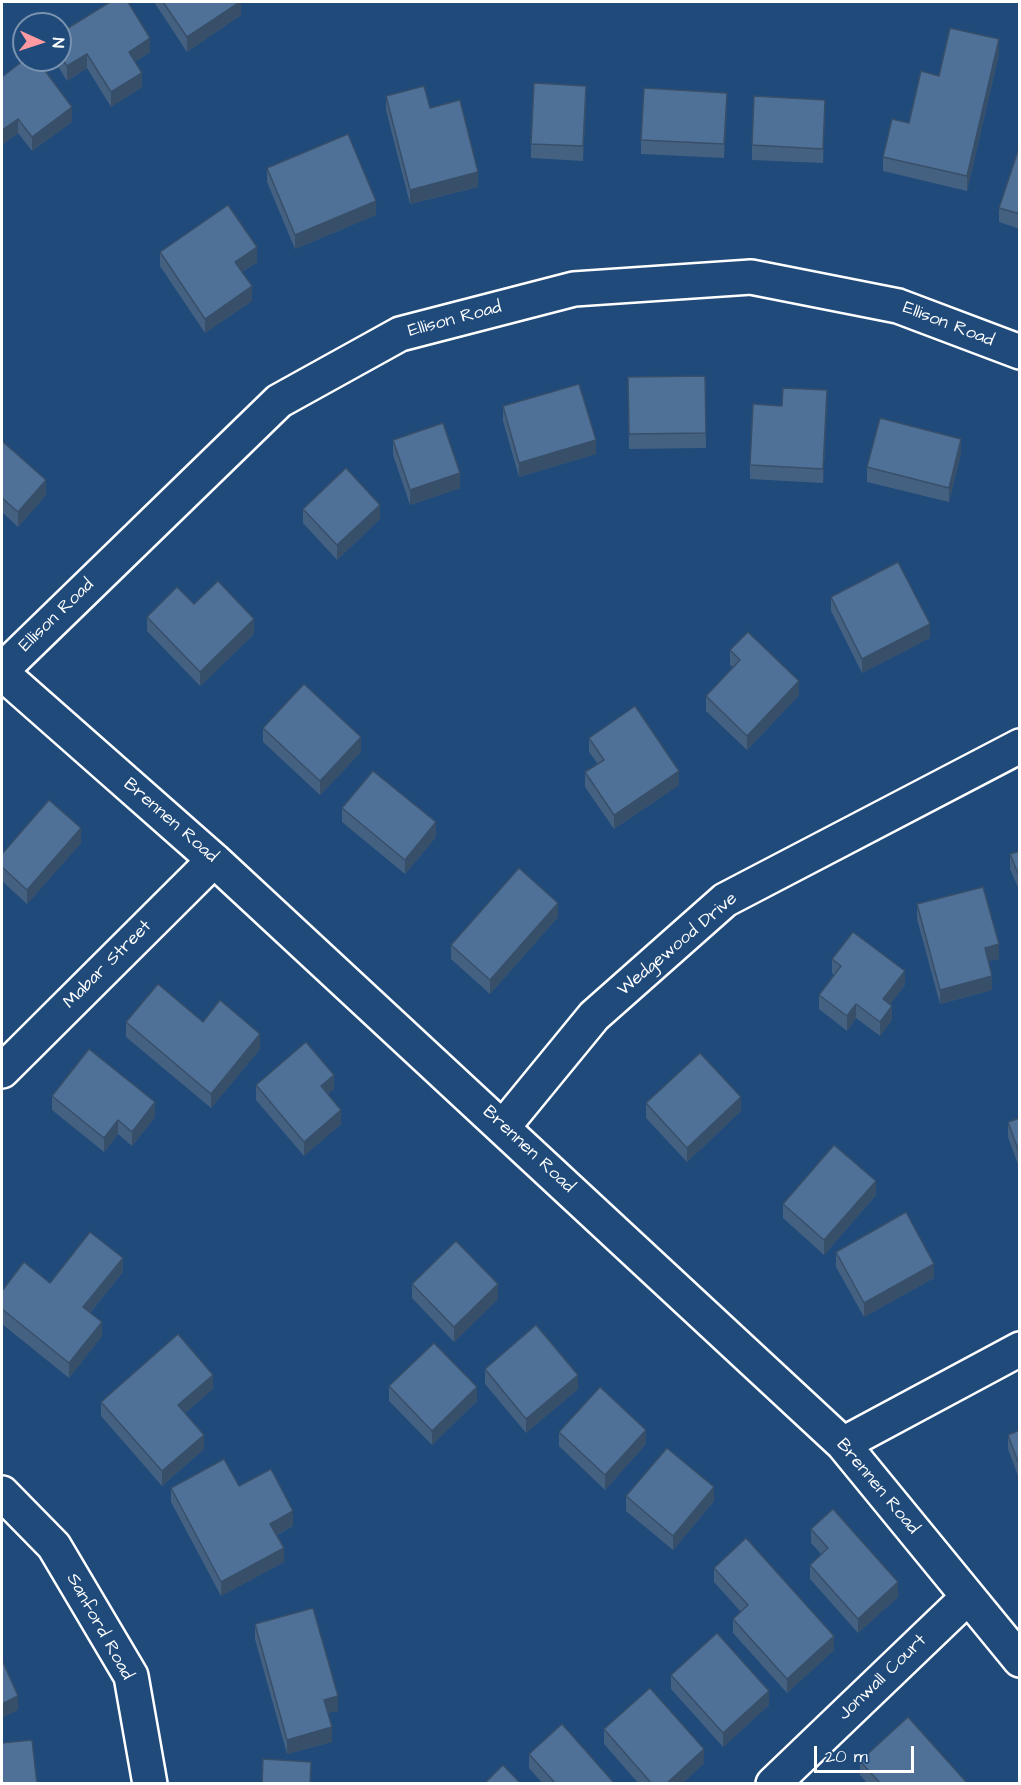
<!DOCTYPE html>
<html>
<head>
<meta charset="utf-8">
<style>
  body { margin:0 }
  #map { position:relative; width:1021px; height:1785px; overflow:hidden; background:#1f4a7a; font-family:"Architects Daughter",sans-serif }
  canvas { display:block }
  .frame { position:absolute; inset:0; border:3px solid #fff; pointer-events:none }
  .north { position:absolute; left:12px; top:12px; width:60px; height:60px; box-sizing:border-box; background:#1f4a7a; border:2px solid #7992af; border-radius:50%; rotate:93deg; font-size:16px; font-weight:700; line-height:24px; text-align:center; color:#fff }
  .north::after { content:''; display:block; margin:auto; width:21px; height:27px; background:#ff9aa2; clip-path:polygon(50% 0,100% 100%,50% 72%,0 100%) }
  .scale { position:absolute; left:814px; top:1746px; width:100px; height:27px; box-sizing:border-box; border:3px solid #fff; border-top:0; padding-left:8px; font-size:18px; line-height:21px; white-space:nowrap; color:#fff; -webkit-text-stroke:4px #1f4a7a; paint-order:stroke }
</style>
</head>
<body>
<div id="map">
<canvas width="1021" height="1785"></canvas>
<div class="frame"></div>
<div class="north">N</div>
<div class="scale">20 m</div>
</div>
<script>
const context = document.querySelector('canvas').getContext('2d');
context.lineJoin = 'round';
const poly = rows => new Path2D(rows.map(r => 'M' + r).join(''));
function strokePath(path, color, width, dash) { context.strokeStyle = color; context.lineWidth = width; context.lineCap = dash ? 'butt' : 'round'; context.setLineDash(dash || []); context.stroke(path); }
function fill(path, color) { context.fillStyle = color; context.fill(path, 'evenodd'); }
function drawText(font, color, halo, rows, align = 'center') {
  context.font = font + ' "Architects Daughter",sans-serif'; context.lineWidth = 5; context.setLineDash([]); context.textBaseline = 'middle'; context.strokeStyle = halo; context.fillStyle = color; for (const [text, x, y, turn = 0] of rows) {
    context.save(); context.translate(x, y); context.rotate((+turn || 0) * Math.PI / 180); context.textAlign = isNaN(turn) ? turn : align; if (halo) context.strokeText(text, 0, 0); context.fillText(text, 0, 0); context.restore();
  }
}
const minor = poly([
  [2,670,279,401,400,334,574,289,751,277,898,306,1020,352],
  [2,673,214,860,843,1444,1020,1660],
  [2,1071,214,860],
  [503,1127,594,1016,725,900,1020,746],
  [843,1444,1020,1349],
  [2,1493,54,1546,131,1676,150,1784],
  [773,1784,968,1597]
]);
strokePath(minor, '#fff', 38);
strokePath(minor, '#1f4a7a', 33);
fill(poly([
  [154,2,241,2,241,15,187,52],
  [60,33,150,52,135,62,142,87,111,107,87,68,67,81,54,60,60,60],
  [999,54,967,191,883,171,883,157,909,123,939,76],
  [2,77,72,122,32,151,18,133,2,145],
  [386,96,430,108,478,187,410,204,386,110],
  [586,101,583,161,531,158,531,144],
  [727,107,724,158,641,154,641,140],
  [825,114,823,163,752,160,752,145],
  [1019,148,1020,229,999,222,999,208],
  [267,168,376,215,295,249,267,182],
  [160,252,257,262,242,272,252,301,205,333,160,266],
  [705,376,706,448,629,449,628,377],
  [827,404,823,483,750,479,750,465,782,406],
  [503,406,596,454,519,477,503,421],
  [393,440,460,488,410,505,393,455],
  [2,441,46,495,18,527,2,512],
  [961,453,949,502,867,482,867,467],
  [303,509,380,519,337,560,303,523],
  [831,597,930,638,862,673,831,611],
  [194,604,254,634,200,686,147,631,147,617],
  [730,650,799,695,747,750,706,711,706,696,733,667,730,665],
  [263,728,361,752,320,795,263,742],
  [589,738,679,785,614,829,585,787,585,772,598,764,589,752],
  [342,808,436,837,405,874,342,822],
  [81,843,27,904,2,881,2,854],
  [1020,851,1020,892,1010,869,1010,854],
  [917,904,999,959,989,961,992,990,940,1004,917,919],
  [558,917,490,994,451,959,451,945],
  [832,959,905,985,890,1004,892,1020,880,1036,856,1018,847,1031,819,1009,819,995,834,975,832,973],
  [126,1022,203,1022,260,1049,211,1108,126,1037],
  [256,1085,334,1089,328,1094,341,1124,304,1156,256,1100],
  [52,1096,155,1117,132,1146,118,1134,104,1152,52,1110],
  [646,1103,741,1111,687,1162,646,1118],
  [1020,1118,1020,1170,1008,1137,1008,1122],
  [876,1195,824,1255,783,1218,783,1204],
  [836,1252,934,1278,864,1317,836,1267],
  [123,1272,90,1313,102,1336,69,1378,2,1324,2,1291,50,1283],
  [412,1284,498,1299,454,1342,412,1298],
  [485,1369,578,1389,526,1433,485,1384],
  [389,1386,477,1401,432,1445,389,1401],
  [213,1389,185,1413,204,1449,162,1486,101,1416,101,1402],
  [1020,1430,1020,1481,1008,1449,1008,1435],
  [559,1432,646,1444,605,1490,559,1446],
  [239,1486,293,1526,277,1535,284,1562,221,1596,171,1502,171,1488],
  [626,1496,714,1501,673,1550,626,1511],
  [811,1529,898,1597,858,1633,810,1579,810,1565,821,1554,811,1543],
  [714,1568,834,1650,787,1693,733,1633,733,1619,741,1612,714,1582],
  [255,1624,338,1711,328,1713,332,1742,287,1754,255,1639],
  [671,1675,769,1705,723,1747,671,1689],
  [604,1729,704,1763,682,1784,639,1784,604,1744],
  [529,1754,615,1784,543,1784,529,1768],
  [860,1761,968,1784,868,1784,860,1775]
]), '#456182');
fill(poly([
  [240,2,241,2,241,15,187,52,187,37],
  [150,38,150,52,129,66,129,52],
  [999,39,999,54,967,191,967,176],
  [87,54,87,68,67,81,67,66],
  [142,73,142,87,111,107,111,92],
  [586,86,586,101,583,161,583,146],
  [727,93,727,107,724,158,724,144],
  [825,100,825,114,823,163,823,149],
  [72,107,72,122,32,151,32,137],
  [18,119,18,133,2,145,2,130],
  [478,172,478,187,410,204,410,190],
  [376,201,376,215,295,249,295,235],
  [257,247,257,262,235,276,235,262],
  [252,286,252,301,205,333,205,319],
  [827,390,827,404,823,483,823,469],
  [961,439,961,453,949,502,949,488],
  [596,440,596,454,519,477,519,463],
  [460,473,460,488,410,505,410,490],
  [46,480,46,495,18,527,18,512],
  [380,505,380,519,337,560,337,545],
  [254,619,254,634,200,686,200,672],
  [930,624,930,638,862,673,862,659],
  [799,681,799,695,747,750,747,736],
  [361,737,361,752,320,795,320,781],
  [679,771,679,785,614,829,614,815],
  [436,822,436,837,405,874,405,860],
  [81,828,81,843,27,904,27,890],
  [558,903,558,917,490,994,490,980],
  [999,944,999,959,985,962,985,948],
  [905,971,905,985,883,1013,883,999],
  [992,976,992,990,940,1004,940,990],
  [856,1004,856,1018,847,1031,847,1016],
  [892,1006,892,1020,880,1036,880,1022],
  [260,1034,260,1049,211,1108,211,1094],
  [334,1075,334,1089,321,1100,321,1086],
  [741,1097,741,1111,687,1162,687,1148],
  [155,1102,155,1117,132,1146,132,1132],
  [341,1110,341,1124,304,1156,304,1142],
  [118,1120,118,1134,104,1152,104,1138],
  [876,1181,876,1195,824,1255,824,1240],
  [123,1258,123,1272,83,1321,83,1307],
  [934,1264,934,1278,864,1317,864,1303],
  [498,1284,498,1299,454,1342,454,1327],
  [102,1322,102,1336,69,1378,69,1363],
  [213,1375,213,1389,178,1419,178,1405],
  [578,1375,578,1389,526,1433,526,1419],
  [477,1387,477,1401,432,1445,432,1431],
  [646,1430,646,1444,605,1490,605,1475],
  [204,1435,204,1449,162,1486,162,1471],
  [714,1487,714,1501,673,1550,673,1536],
  [293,1511,293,1526,270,1538,270,1524],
  [284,1548,284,1562,221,1596,221,1582],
  [898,1582,898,1597,858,1633,858,1619],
  [834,1636,834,1650,787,1693,787,1679],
  [769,1691,769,1705,723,1747,723,1733],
  [18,1696,18,1710,2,1718,2,1704],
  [338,1696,338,1711,324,1714,324,1700],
  [332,1727,332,1742,287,1754,287,1740],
  [704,1749,704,1763,682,1784,666,1784]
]), '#384f6a');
const building = poly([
  [110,2,128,2,150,38,129,52,142,73,111,92,87,54,67,66,60,56,60,33,110,2],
  [163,2,240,2,187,37,163,2],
  [950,28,999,39,967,176,883,157,892,119,909,123,921,71,939,76,950,28],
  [24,60,37,60,72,107,32,137,18,119,2,130,2,77,24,60],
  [534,83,586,86,583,146,531,144,534,83],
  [424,86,430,108,460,100,478,172,410,190,386,96,424,86],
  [644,88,727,93,724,144,641,140,644,88],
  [754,96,825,100,823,149,752,145,754,96],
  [348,134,376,201,295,235,267,168,348,134],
  [1019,148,1020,148,1020,214,999,208,1019,148],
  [228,205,257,247,235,262,252,286,205,319,160,252,228,205],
  [705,376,706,433,629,434,628,377,705,376],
  [579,384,596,440,519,463,503,406,579,384],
  [783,388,827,390,823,469,750,465,753,404,782,406,783,388],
  [880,418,961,439,949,488,867,467,880,418],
  [443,423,460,473,410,490,393,440,443,423],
  [2,441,46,480,18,512,2,498,2,441],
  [346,468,380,505,337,545,303,509,346,468],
  [898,562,930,624,862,659,831,597,898,562],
  [218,581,254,619,200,672,147,617,177,587,194,604,218,581],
  [748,632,799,681,747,736,706,696,740,660,730,650,748,632],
  [304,684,361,737,320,781,263,728,304,684],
  [635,706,679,771,614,815,585,772,604,760,589,738,635,706],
  [373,771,436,822,405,860,342,808,373,771],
  [49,800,81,828,27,890,2,867,2,854,49,800],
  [1020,851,1020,878,1010,854,1020,851],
  [519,868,558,903,490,980,451,945,519,868],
  [983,887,999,944,985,948,992,976,940,990,917,904,983,887],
  [853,932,905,971,883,999,892,1006,880,1022,856,1004,847,1016,819,995,841,966,832,959,853,932],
  [158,984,203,1022,220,1000,260,1034,211,1094,126,1022,158,984],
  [306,1042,334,1075,321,1086,341,1110,304,1142,256,1085,306,1042],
  [89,1049,155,1102,132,1132,118,1120,104,1138,52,1096,89,1049],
  [700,1053,741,1097,687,1148,646,1103,700,1053],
  [1020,1118,1020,1155,1008,1122,1020,1118],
  [834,1145,876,1181,824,1240,783,1204,834,1145],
  [906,1212,934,1264,864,1303,836,1252,906,1212],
  [90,1232,123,1258,83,1307,102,1322,69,1363,2,1309,2,1291,24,1262,50,1283,90,1232],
  [456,1241,498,1284,454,1327,412,1284,456,1241],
  [536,1325,578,1375,526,1419,485,1369,536,1325],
  [178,1334,213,1375,178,1405,204,1435,162,1471,101,1402,178,1334],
  [434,1343,477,1387,432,1431,389,1386,434,1343],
  [600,1387,646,1430,605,1475,559,1432,600,1387],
  [1020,1430,1020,1467,1008,1435,1020,1430],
  [667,1448,714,1487,673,1536,626,1496,667,1448],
  [224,1459,239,1486,271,1469,293,1511,270,1524,284,1548,221,1582,171,1488,224,1459],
  [833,1509,898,1582,858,1619,810,1565,828,1548,811,1529,833,1509],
  [746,1538,834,1636,787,1679,733,1619,748,1605,714,1568,746,1538],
  [313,1608,338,1696,324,1700,332,1727,287,1740,255,1624,313,1608],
  [717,1633,769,1691,723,1733,671,1675,717,1633],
  [2,1660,18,1696,2,1704,2,1660],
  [650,1688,704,1749,666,1784,652,1784,604,1729,650,1688],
  [908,1717,968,1784,881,1784,860,1761,908,1717],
  [562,1724,615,1784,556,1784,529,1754,562,1724],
  [32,1740,37,1784,2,1784,2,1743,32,1740],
  [263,1759,311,1762,310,1784,262,1784,263,1759],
  [503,1765,521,1784,484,1784,503,1765]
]);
fill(building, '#507197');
strokePath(building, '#384f6a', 1.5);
drawText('18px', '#fff', '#1f4a7a', [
  ["Ellison Road",455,320,-15],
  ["Ellison Road",948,325,21],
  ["Ellison Road",57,616,-44],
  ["Brennen Road",170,821,41],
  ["Wedgewood Drive",678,945,-40],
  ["Mabar Street",108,965,-45],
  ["Brennen Road",528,1150,43],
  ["Brennen Road",877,1487,50],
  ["Sanford Road",99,1627,61],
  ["Jonwall Court",883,1678,-44]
]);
</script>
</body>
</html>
